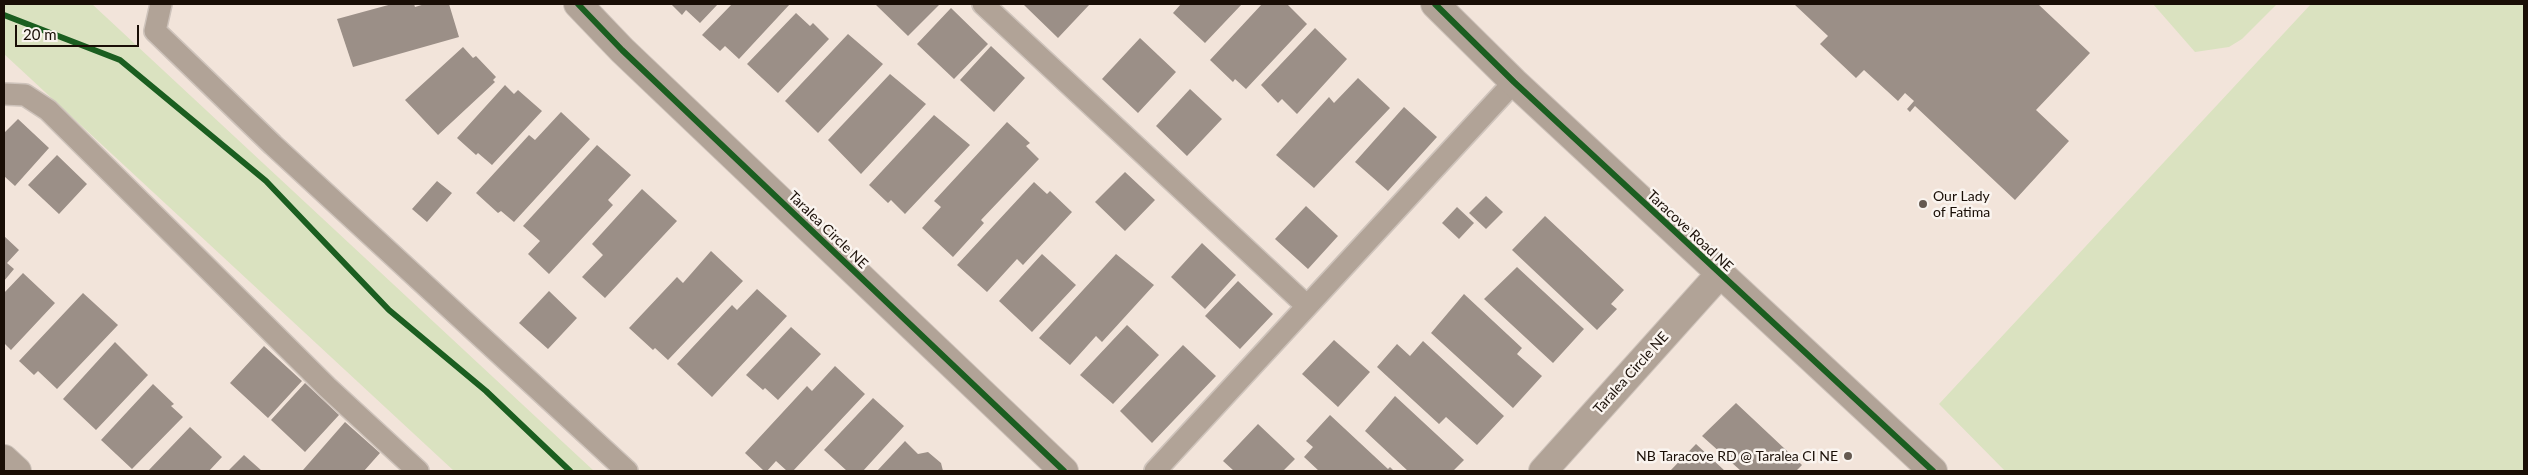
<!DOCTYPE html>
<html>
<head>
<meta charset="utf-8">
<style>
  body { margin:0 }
  #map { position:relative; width:2528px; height:475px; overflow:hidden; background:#f2e4da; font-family:Lato,sans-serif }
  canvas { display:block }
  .frame { position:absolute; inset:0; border:5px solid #190e06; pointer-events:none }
  .scale { position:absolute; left:15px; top:25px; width:124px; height:22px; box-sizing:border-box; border:2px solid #190e06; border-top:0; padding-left:6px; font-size:15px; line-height:18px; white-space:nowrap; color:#190e06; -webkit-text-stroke:4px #faf4ef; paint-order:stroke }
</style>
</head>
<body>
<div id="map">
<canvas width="2528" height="475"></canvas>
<div class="frame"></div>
<div class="scale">20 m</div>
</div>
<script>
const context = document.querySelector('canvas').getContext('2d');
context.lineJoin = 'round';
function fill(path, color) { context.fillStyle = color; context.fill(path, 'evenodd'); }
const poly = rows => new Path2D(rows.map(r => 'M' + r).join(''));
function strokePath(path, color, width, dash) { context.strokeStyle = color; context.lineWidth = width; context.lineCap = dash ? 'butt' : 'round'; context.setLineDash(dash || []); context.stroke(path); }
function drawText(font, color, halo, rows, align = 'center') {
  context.font = font + ' Lato,sans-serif'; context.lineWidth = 5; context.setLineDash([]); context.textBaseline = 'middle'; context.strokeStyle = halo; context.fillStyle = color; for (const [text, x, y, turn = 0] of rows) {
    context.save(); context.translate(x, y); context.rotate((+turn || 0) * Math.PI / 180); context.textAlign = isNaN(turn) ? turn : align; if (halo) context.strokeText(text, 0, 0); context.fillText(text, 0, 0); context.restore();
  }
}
fill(poly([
  [4,4,92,4,594,471,454,471,4,54],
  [2153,4,2277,4,2242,39,2229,47,2195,52],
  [2311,4,2524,4,2524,471,2005,471,1939,404]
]), '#dae2c0');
fill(poly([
  [392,4,414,4,415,7,425,4,449,4,459,37,353,67,337,19],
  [671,4,718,4,700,23,686,10,682,15],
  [732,4,790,4,739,59,725,46,720,51,702,35],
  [875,4,940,4,908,36],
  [1026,4,1090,4,1058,38,1024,5],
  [1181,4,1242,4,1205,43,1173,13],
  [1262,4,1287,4,1307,24,1246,89,1235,79,1233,82,1210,60],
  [1794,4,2038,4,2090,53,2036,110,2069,141,2015,200,1915,106,1910,112,1907,109,1914,101,1905,93,1898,101,1864,70,1856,78,1820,44,1828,36],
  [951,8,988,44,954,79,917,44],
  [796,13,810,26,813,23,829,39,778,93,747,64],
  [1315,28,1347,59,1297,114,1282,99,1278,103,1261,85],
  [848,34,883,64,818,133,785,101],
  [1140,38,1176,72,1138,113,1102,79],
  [991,46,1025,78,994,112,960,80],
  [463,47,473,58,476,56,496,77,493,80,495,82,438,135,405,100],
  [890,74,926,104,861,174,828,140],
  [1358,78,1390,108,1314,188,1276,155,1329,97,1334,103],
  [505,85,514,94,518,90,542,111,492,165,478,153,476,155,457,138],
  [1190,89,1222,119,1187,156,1156,126],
  [1404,107,1437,137,1388,191,1355,162],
  [561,112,590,139,514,222,501,211,498,213,476,193,529,135,535,140],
  [934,115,970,145,905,214,891,200,888,203,869,185],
  [18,119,49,148,15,186,4,176,4,133],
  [1007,122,1030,143,1026,146,1039,159,981,220,984,223,953,257,922,228,941,207,934,201],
  [597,145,631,175,608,200,613,205,549,274,528,254,540,241,523,226],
  [57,155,87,184,59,214,28,185],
  [1125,172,1155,200,1125,231,1095,202],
  [437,181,452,193,427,222,412,209],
  [1034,182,1047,194,1050,191,1072,212,1023,265,1017,259,987,292,957,265],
  [642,189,677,221,605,298,582,277,603,255,592,244],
  [1486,196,1503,212,1486,229,1469,213],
  [1306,206,1338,236,1308,269,1275,239],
  [1457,207,1474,223,1459,239,1442,223],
  [1545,216,1624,290,1611,304,1617,309,1597,330,1512,250],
  [4,236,19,250,7,263,14,269,4,281],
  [1202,243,1236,275,1205,309,1171,277],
  [711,251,743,281,668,360,655,348,653,350,629,328,677,277,683,283],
  [1042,254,1076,285,1032,332,999,301],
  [1116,254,1154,285,1102,342,1096,336,1070,365,1039,338],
  [1517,267,1584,329,1553,363,1484,299],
  [23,273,55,303,11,350,4,343,4,293],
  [1238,281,1273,314,1240,349,1205,316],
  [757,289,787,316,712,397,677,364,732,305,737,310],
  [549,291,577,318,548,349,519,323],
  [83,293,118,325,57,389,38,371,34,375,19,361],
  [1464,294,1522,348,1517,354,1542,376,1513,408,1431,333],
  [1127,325,1159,355,1113,404,1080,375],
  [791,327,821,354,778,400,765,388,763,390,746,375],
  [1334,340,1370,372,1338,407,1302,374],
  [1423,341,1504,416,1477,445,1446,417,1439,424,1377,367,1397,344,1410,356],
  [115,342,148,375,96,430,63,399],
  [1183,345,1216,376,1152,443,1120,411],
  [264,346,302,381,268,418,230,383],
  [835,366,865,394,793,471,787,471,776,461,767,471,764,471,745,453,807,386,812,391],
  [305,383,339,415,305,452,271,420],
  [153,384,174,404,171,406,183,417,132,469,101,440],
  [1395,396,1464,460,1453,471,1408,471,1365,431],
  [873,398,904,426,863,471,847,471,824,450],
  [1736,403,1802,465,1796,471,1741,471,1702,436],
  [1330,415,1388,469,1390,467,1394,471,1319,471,1304,457,1313,447,1306,441],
  [345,422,380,453,364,471,305,471,303,470],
  [1258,424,1295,459,1283,471,1234,471,1223,461],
  [190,427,222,457,209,471,148,471],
  [905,441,918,454,928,452,941,463,943,471,877,471],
  [1696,444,1725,471,1670,471],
  [244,455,262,471,228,471]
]), '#9b8f87');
const service = poly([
  [161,4,155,31,273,145,627,471],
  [983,4,1307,306],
  [4,94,25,95,48,110,327,387,418,471],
  [1155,471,1514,82]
]);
const minor = poly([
  [578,4,622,50,1064,471],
  [1435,4,1514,82,1933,471],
  [4,459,17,471],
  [1543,471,1719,275]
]);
strokePath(service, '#cec3bb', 24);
strokePath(minor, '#cec3bb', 30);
strokePath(service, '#b1a397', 21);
strokePath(minor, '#b1a397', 28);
strokePath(poly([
  [578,4,622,50,1064,471],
  [1435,4,1514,82,1933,471],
  [4,15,120,60,266,181,389,310,486,391,570,471]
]), '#1b5e20', 6);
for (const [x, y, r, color] of [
  [1923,204,5,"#655950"],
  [1848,456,5,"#655950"]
]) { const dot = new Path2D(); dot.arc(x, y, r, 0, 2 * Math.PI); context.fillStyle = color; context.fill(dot); strokePath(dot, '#faf4ef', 2); }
drawText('14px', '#190e06', '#faf4ef', [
  ["Our Lady",1933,196],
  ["of Fatima",1933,212],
  ["NB Taracove RD @ Taralea CI NE",1838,456,"right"]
], 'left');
drawText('14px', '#190e06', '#faf4ef', [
  ["Taralea Circle NE",828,230,44],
  ["Taracove Road NE",1690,231,43],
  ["Taralea Circle NE",1631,373,-48]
]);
</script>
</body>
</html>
